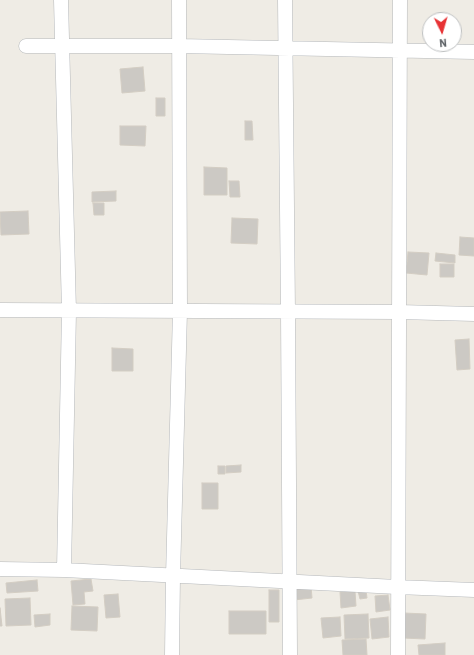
<!DOCTYPE html>
<html>
<head>
<meta charset="utf-8">
<style>
  body { margin:0 }
  #map { position:relative; width:474px; height:655px; overflow:hidden; background:#efece5; font-family:Barlow,sans-serif }
  canvas { display:block }
  .north { position:absolute; left:422px; top:12px; width:40px; height:40px; box-sizing:border-box; background:#fff; border:1px solid #bec0c1; border-radius:50%; rotate:175deg; font-size:11px; font-weight:700; line-height:16px; text-align:center; color:#5c6165 }
  .north::after { content:''; display:block; margin:auto; width:14px; height:18px; background:#e73234; clip-path:polygon(50% 0,100% 100%,50% 72%,0 100%) }
</style>
</head>
<body>
<div id="map">
<canvas width="474" height="655"></canvas>
<div class="north">N</div>
</div>
<script>
const context = document.querySelector('canvas').getContext('2d');
context.lineJoin = 'round';
function fill(path, color) { context.fillStyle = color; context.fill(path, 'evenodd'); }
const poly = rows => new Path2D(rows.map(r => 'M' + r).join(''));
function strokePath(path, color, width, dash) { context.strokeStyle = color; context.lineWidth = width; context.lineCap = dash ? 'butt' : 'round'; context.setLineDash(dash || []); context.stroke(path); }
const building = poly([
  [143,67,145,91,122,93,120,69,143,67],
  [156,98,165,98,165,116,156,116,156,98],
  [245,121,252,121,253,140,245,140,245,121],
  [120,126,146,126,145,146,120,145,120,126],
  [204,167,227,168,227,195,204,195,204,167],
  [229,181,239,181,240,197,230,197,229,181],
  [116,191,116,201,92,202,92,192,116,191],
  [93,203,104,203,104,215,94,215,93,203],
  [28,211,29,234,1,235,0,212,28,211],
  [232,218,258,219,257,244,231,243,232,218],
  [460,237,474,238,474,256,459,255,460,237],
  [408,252,429,253,427,275,406,273,408,252],
  [436,253,455,255,455,263,435,261,436,253],
  [440,264,454,264,454,277,440,277,440,264],
  [469,339,470,369,457,370,455,340,469,339],
  [112,348,133,349,133,371,112,371,112,348],
  [241,465,241,472,226,473,226,466,241,465],
  [218,466,225,466,225,474,218,474,218,466],
  [202,483,218,483,218,509,202,509,202,483],
  [91,579,93,591,84,592,85,604,73,605,71,581,91,579],
  [37,580,38,591,7,593,6,583,37,580],
  [311,586,312,598,294,600,293,588,311,586],
  [269,590,279,590,279,622,269,622,269,590],
  [366,590,367,598,360,599,358,591,366,590],
  [355,591,356,606,341,608,340,592,355,591],
  [118,594,120,617,106,618,104,595,118,594],
  [388,595,390,610,376,612,375,596,388,595],
  [30,598,31,625,6,626,5,599,30,598],
  [72,606,98,607,97,631,71,630,72,606],
  [0,608,2,626,0,626,0,608],
  [229,611,266,611,266,634,229,634,229,611],
  [404,613,426,614,425,639,403,638,404,613],
  [50,614,50,625,35,627,34,615,50,614],
  [368,614,369,638,345,639,344,615,368,614],
  [340,617,341,636,323,638,321,618,340,617],
  [388,617,389,637,372,639,370,619,388,617],
  [366,639,367,655,343,655,342,640,366,639],
  [445,643,445,655,419,655,418,645,445,643]
]);
fill(building, '#ccc9c4');
strokePath(building, '#d3cdc3', 1);
const street = poly([
  [61,0,69,311,64,570],
  [285,0,288,312,290,655],
  [26,46,179,46,474,52],
  [0,310,399,312,474,314],
  [0,569,64,570,397,587,474,590],
  [172,655,173,576,180,311,179,0],
  [398,655,400,0]
]);
strokePath(street, '#b5b8bb', 15);
strokePath(street, '#fff', 14);
</script>
</body>
</html>
